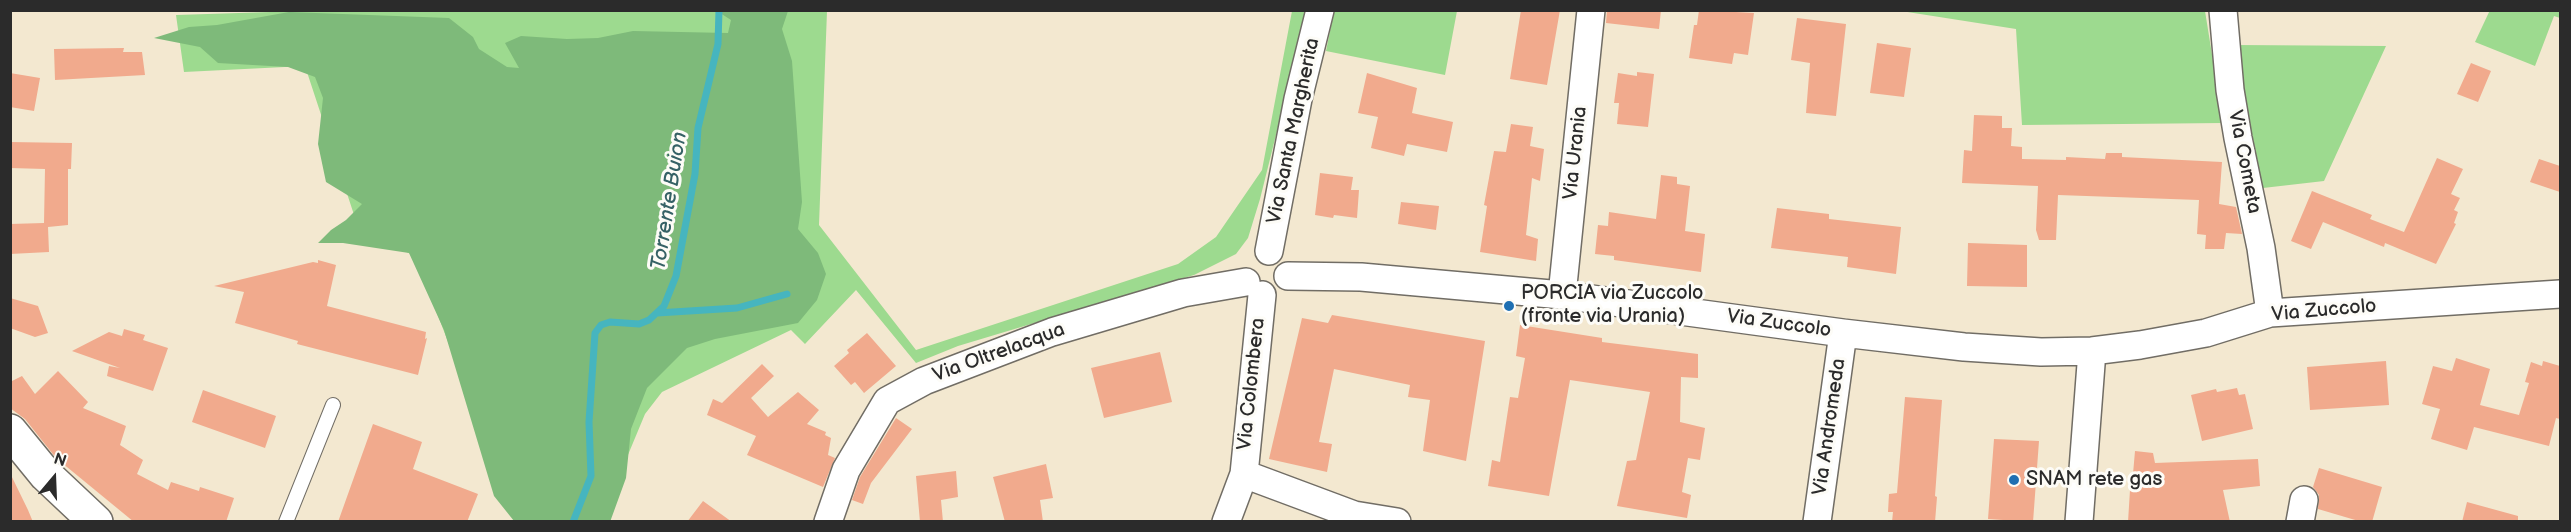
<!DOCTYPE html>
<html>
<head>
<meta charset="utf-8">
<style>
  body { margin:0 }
  #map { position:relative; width:2571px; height:532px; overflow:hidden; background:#f3e8d0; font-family:"Balsamiq Sans",sans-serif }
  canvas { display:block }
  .frame { position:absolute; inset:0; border:12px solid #2b2b2b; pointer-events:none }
  .north { position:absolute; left:24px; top:448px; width:60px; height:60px; -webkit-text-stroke:4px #fdfcf7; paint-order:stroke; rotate:19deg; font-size:16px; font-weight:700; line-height:24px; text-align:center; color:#2b2b2b }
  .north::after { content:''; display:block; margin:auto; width:21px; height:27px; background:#2b2b2b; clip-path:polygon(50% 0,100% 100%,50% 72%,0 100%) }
</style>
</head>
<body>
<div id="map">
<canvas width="2571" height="532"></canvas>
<div class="frame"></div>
<div class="north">N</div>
</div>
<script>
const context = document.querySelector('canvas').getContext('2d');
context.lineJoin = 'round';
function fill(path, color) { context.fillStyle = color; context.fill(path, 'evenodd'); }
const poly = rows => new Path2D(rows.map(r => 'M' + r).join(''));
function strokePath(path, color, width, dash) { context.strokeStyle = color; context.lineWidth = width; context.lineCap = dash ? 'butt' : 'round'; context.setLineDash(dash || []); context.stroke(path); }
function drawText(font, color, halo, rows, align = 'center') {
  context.font = font + ' "Balsamiq Sans",sans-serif'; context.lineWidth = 6; context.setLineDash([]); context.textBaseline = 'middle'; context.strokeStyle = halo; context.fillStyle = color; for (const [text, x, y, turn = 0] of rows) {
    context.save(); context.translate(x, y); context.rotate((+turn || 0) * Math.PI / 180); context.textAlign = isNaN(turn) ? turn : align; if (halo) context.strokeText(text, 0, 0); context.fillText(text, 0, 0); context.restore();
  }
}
fill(poly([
  [333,10,827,11,819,225,916,350,1178,264,1216,237,1262,170,1292,11,1307,11,1260,199,1248,238,1236,254,1194,275,958,346,916,363,856,290,805,344,791,330,662,392,645,414,600,522,517,521,415,256,379,239,360,233,305,66,184,72,176,15],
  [2490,10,2560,11,2560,18,2554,16,2535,66,2475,42],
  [1334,11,1457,11,1445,75,1326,51],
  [1901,11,2205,11,2223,123,2022,125,2016,29],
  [2237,45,2386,46,2324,181,2263,188,2242,85]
]), '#9dda8f');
fill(poly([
  [717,11,788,11,782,29,792,61,802,202,798,229,818,253,826,274,817,300,798,323,715,339,687,348,647,388,631,429,626,478,610,522,514,521,494,496,444,330,409,253,343,243,318,243,331,230,346,220,362,204,326,182,318,144,323,98,315,77,288,67,218,63,200,47,154,38,189,27,217,25,289,12,449,18,473,37,479,49,507,67,519,68,505,43,521,36,567,39,598,38,633,31,728,33,731,20]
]), '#7eba7a');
strokePath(poly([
  [657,313,737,308,787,294],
  [573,522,591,476,589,422,595,333,601,325,610,322,639,324,649,320,664,306,676,276,695,174,698,128,718,44,719,10]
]), '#46b5bf', 7);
fill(poly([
  [1521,10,1560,10,1547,85,1510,79],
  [1607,10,1661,10,1659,29,1606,23],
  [1699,10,1754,13,1748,55,1734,53,1732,64,1689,58,1694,25,1697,25],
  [1797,18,1846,24,1836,116,1806,113,1810,63,1791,60],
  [1877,43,1911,48,1904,97,1870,93],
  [124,48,123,52,142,52,145,75,55,80,54,49],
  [2471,63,2491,71,2478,102,2457,94],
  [1637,72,1654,74,1648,127,1617,124,1619,103,1614,103,1618,73,1637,76],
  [10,73,40,78,34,111,10,107],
  [1367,73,1417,88,1412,113,1453,122,1447,152,1407,144,1404,156,1371,148,1378,117,1358,113],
  [1974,115,2002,116,2002,128,2012,128,2011,146,2022,147,2022,159,2066,160,2066,157,2105,159,2106,153,2122,153,2122,157,2222,162,2219,204,2236,207,2242,234,2226,233,2224,249,2205,249,2206,235,2197,234,2199,200,2058,195,2056,240,2039,240,2036,230,2038,186,1962,183,1964,150,1972,151],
  [1511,124,1533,127,1530,146,1544,149,1540,181,1532,178,1526,235,1538,239,1536,261,1480,252,1487,206,1484,205,1494,151,1506,152],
  [10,142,72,143,71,169,68,169,68,225,48,227,49,252,10,254,10,224,44,223,45,169,10,168],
  [2437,158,2463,169,2451,194,2460,198,2454,210,2458,212,2454,223,2456,224,2436,264,2385,243,2384,247,2323,222,2311,249,2291,241,2312,191,2372,215,2370,219,2404,232],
  [2539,159,2560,166,2560,192,2530,182],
  [1320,173,1353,177,1351,190,1359,190,1357,218,1334,215,1333,218,1315,215],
  [1661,175,1677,177,1677,184,1690,186,1685,231,1705,234,1701,272,1614,260,1614,256,1595,254,1598,225,1608,226,1609,212,1656,219],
  [1401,202,1439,206,1436,230,1398,224],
  [1777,208,1829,214,1829,219,1901,227,1896,274,1847,267,1848,257,1771,248],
  [1968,243,2027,245,2027,287,1967,286],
  [318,260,336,265,327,306,426,332,425,339,427,338,418,375,297,344,298,341,235,323,244,292,214,286,313,262,318,263],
  [10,298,38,306,48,333,35,337,10,328],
  [1332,315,1485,341,1466,461,1423,451,1430,400,1408,397,1410,385,1334,369,1319,442,1332,444,1327,472,1269,459,1302,318,1328,323],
  [1520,325,1602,338,1602,342,1698,354,1698,378,1681,377,1680,422,1705,428,1700,460,1688,458,1682,492,1691,495,1687,518,1617,506,1627,461,1636,460,1650,392,1570,380,1549,496,1488,486,1492,460,1500,462,1510,397,1518,398,1525,358,1516,356],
  [124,329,145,335,143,340,168,348,153,391,107,376,109,366,120,368,72,351,109,332,122,336],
  [867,333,896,366,864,393,855,382,851,385,834,366,849,353,847,350],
  [1160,352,1172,402,1104,418,1091,368],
  [2456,358,2490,369,2480,405,2519,415,2529,383,2525,382,2531,362,2542,366,2543,361,2560,366,2560,419,2556,418,2549,446,2474,427,2467,450,2431,439,2440,409,2422,404,2433,366,2452,371],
  [2386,361,2389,405,2310,410,2307,367],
  [762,364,774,376,751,398,768,417,798,392,819,410,807,424,826,432,825,435,831,438,828,455,835,458,823,487,747,455,756,436,707,415,713,399,722,403],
  [58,371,88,402,83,408,126,426,120,445,143,460,137,474,168,490,171,482,199,491,200,487,234,498,226,522,134,522,56,458,25,419,10,408,10,382,22,376,35,394],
  [2237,388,2239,395,2245,394,2253,429,2202,441,2191,395,2216,389,2217,392],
  [203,390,276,416,265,448,192,422],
  [1905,397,1942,400,1935,496,1937,497,1935,522,1892,522,1893,512,1888,512,1889,494,1897,493],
  [896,418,912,429,871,483,863,504,852,500,860,477],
  [373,424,422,442,413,469,478,494,467,522,338,522],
  [1994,439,2039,441,2033,522,1988,519],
  [2135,451,2153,453,2155,463,2258,459,2260,486,2223,490,2230,522,2128,522,2131,474,2133,474],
  [1046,464,1053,498,1040,500,1043,522,1005,522,993,477],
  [2319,468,2382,487,2372,522,2362,522,2318,509,2319,495,2313,487],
  [956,471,958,497,941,500,943,522,920,522,916,476],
  [10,473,28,510,33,522,10,522],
  [703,501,732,522,687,522],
  [2467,502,2518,516,2518,522,2462,522]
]), '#f1aa8d');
const service = poly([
  [286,522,333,405]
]);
const minor = poly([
  [2223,10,2230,90,2238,138,2261,248,2270,313],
  [1269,251,1298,99,1320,10],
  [1288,276,1361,277,1562,295,1843,333,1964,347,2041,352,2092,351,2140,345,2206,333,2270,313,2560,294],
  [1562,295,1591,10],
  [1244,474,1354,515,1397,522],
  [828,522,846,470,887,401,924,381,1052,332,1183,293,1246,282],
  [1226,522,1244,474,1262,295],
  [1817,522,1843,333],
  [2079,522,2092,351],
  [2300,522,2304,500]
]);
const tertiary = poly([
  [10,431,46,475,96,522]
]);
strokePath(service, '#716d65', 16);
strokePath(minor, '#716d65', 30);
strokePath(tertiary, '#716d65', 36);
strokePath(service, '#fff', 14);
strokePath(minor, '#fff', 27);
strokePath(tertiary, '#fff', 33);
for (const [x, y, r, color] of [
  [1509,306,6,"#1f6fb2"],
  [2014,480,6,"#1f6fb2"]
]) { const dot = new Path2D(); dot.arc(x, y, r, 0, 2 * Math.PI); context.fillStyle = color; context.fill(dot); strokePath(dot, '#fdfcf7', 2); }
drawText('20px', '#2b2b2b', '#fdfcf7', [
  ["Via Santa Margherita",1294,131,-78],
  ["Via Urania",1576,153,-84],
  ["Via Cometa",2244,162,79],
  ["Via Zuccolo",2324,311,-5],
  ["Via Zuccolo",1779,324,8],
  ["Via Oltrelacqua",999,353,-20],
  ["Via Colombera",1252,384,-84],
  ["Via Andromeda",1830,427,-82]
]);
drawText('20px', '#2b2b2b', '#fdfcf7', [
  ["PORCIA via Zuccolo",1521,294],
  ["(fronte via Urania)",1521,317],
  ["SNAM rete gas",2026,480]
], 'left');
drawText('italic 21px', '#366266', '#fdfcf7', [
  ["Torrente Buion",670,201,-81]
]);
</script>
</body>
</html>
